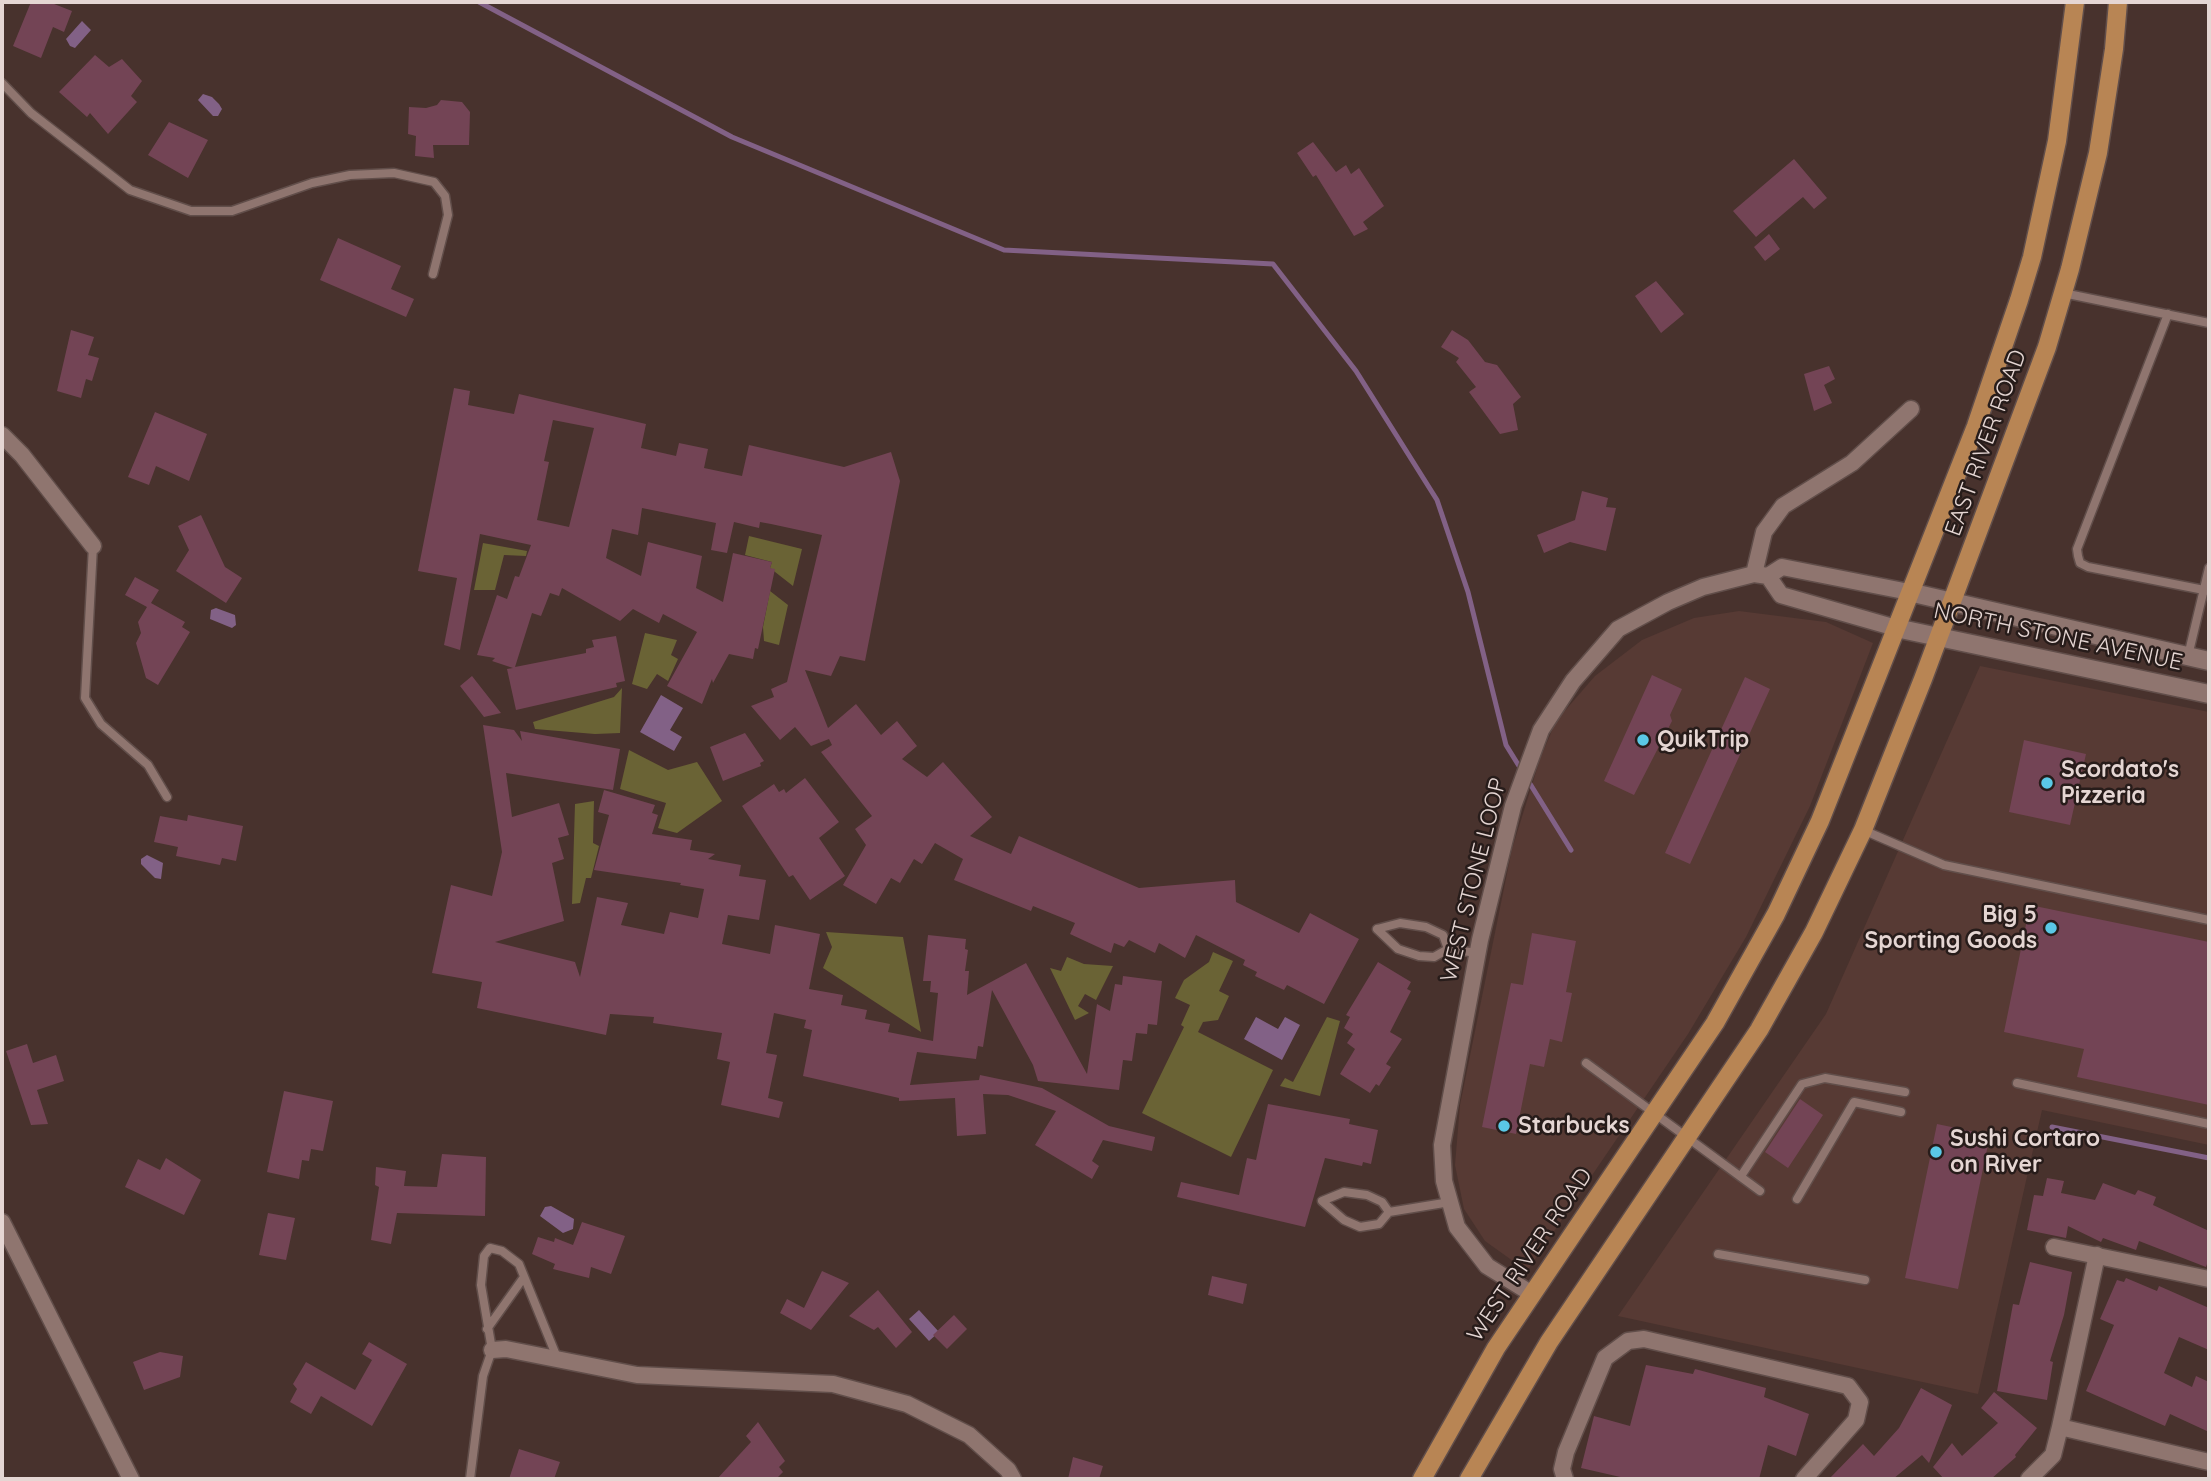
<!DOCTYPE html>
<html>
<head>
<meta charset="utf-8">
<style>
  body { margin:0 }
  #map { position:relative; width:2211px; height:1481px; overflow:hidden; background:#48322d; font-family:Quicksand,sans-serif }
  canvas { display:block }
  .frame { position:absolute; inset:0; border:4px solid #e5d6d3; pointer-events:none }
</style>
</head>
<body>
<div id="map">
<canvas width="2211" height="1481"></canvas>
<div class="frame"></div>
</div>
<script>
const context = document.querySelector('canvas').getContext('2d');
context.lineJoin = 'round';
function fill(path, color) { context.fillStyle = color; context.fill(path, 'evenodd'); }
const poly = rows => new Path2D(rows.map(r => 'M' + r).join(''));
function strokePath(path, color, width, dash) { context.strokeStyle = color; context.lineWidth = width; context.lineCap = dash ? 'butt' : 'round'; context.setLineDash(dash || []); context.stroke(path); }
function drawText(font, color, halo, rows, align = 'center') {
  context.font = font + ' Quicksand,sans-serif'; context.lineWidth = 5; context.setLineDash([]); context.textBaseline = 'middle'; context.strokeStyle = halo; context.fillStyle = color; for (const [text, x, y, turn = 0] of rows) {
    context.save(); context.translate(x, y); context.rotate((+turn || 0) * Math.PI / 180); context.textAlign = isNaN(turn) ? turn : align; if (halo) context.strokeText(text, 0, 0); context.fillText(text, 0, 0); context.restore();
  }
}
fill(poly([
  [1739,611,1826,622,1873,643,1810,806,1746,937,1688,1034,1527,1271,1485,1241,1464,1209,1455,1165,1460,1105,1512,849,1540,759,1556,721,1595,676,1642,640,1694,618],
  [1980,666,2209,712,2209,1145,2042,1110,1978,1394,1618,1316,1826,1014]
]), '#573a34');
fill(poly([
  [749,536,802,549,793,586,770,568,772,562,745,555],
  [483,543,527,551,526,556,504,555,495,590,474,590],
  [770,591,788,605,779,645,764,641,763,627],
  [645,633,677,640,671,655,678,659,668,681,657,674,647,689,632,684],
  [622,688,620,733,595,734,535,729,533,722,614,697],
  [629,750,668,770,697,762,722,801,677,833,658,828,666,803,620,789],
  [594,801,593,843,599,846,591,878,586,878,580,903,572,904,575,804],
  [826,932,903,937,921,1032,823,968,832,947],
  [1213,952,1233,961,1219,991,1229,996,1218,1020,1203,1022,1198,1032,1273,1070,1231,1157,1142,1113,1184,1027,1181,1025,1190,1005,1175,998,1184,980,1209,962],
  [1067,957,1084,964,1113,966,1096,1000,1085,994,1078,1006,1089,1013,1075,1020,1050,968,1061,971],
  [1327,1017,1340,1021,1320,1096,1280,1086,1285,1078,1293,1082]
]), '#6a6335');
fill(poly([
  [82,21,91,30,75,48,70,46,66,39],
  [203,94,212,97,219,104,222,109,218,116,213,116,198,100],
  [216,608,235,615,236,625,232,628,210,619,211,610],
  [661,695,683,708,670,730,682,737,674,751,640,732],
  [147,855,163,863,161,879,155,878,141,864,141,859],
  [1256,1017,1278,1029,1285,1017,1300,1025,1282,1060,1244,1039],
  [551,1206,574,1219,573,1229,563,1233,540,1216,545,1207],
  [919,1310,939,1332,929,1341,909,1319]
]), '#826186');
strokePath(poly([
  [479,2,732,137,1004,250,1273,264,1356,371,1437,500,1468,592,1506,745,1571,850],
  [2052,1127,2209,1158]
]), '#826186', 5);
fill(poly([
  [31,2,49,2,72,11,64,32,53,27,41,58,13,46],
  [95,55,109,67,122,59,142,81,131,96,137,102,108,134,90,113,87,117,59,92],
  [441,100,462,102,470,112,469,145,433,145,434,158,415,156,416,136,408,134,409,107,426,108,437,105],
  [169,122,208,140,188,178,148,155],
  [1313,142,1336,172,1346,165,1351,174,1359,168,1384,206,1363,222,1368,229,1354,236,1316,175,1313,177,1297,153],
  [1794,159,1827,198,1814,209,1803,197,1756,237,1733,211],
  [1769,234,1780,249,1765,261,1754,247],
  [338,238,401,266,391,289,414,299,406,317,320,280],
  [1656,281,1684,314,1661,333,1635,296],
  [71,330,94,337,88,355,99,358,92,381,86,379,81,398,57,391],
  [1452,330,1468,340,1485,362,1497,365,1521,397,1513,404,1518,430,1500,434,1469,392,1476,387,1456,362,1459,358,1441,347],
  [1829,366,1835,379,1824,385,1832,403,1814,411,1804,374],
  [454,388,470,391,468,405,514,414,519,394,646,424,641,448,676,456,679,443,708,449,704,468,742,476,749,445,844,467,891,452,900,481,865,661,840,656,831,676,805,670,828,728,856,704,881,735,897,721,917,746,902,759,927,777,943,762,992,817,970,836,1011,854,1019,836,1139,888,1235,880,1236,902,1299,933,1310,913,1359,939,1324,1004,1287,985,1284,990,1255,976,1257,972,1243,965,1245,960,1196,935,1185,958,1159,943,1155,953,1129,940,1124,947,1114,943,1111,953,1070,934,1075,923,1033,906,1031,911,954,880,963,859,935,843,922,864,914,859,900,883,891,878,876,904,843,885,866,845,855,829,872,816,821,752,832,745,829,739,811,746,795,727,780,740,751,706,774,697,771,689,787,682,822,535,771,524,760,522,759,528,734,522,727,553,711,550,716,523,642,508,638,535,612,529,606,558,641,576,648,542,702,556,696,588,723,602,733,553,772,562,770,568,775,569,758,649,755,648,753,659,729,654,713,683,712,679,702,704,667,686,697,632,663,614,659,623,633,609,620,621,562,588,559,596,550,593,541,616,532,613,515,667,586,653,586,649,594,647,592,640,616,636,625,681,616,683,617,687,516,710,507,669,513,668,492,661,495,658,477,655,497,595,507,599,515,576,519,577,531,545,480,534,460,650,444,645,457,578,418,571],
  [553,420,594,428,569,527,537,520,549,462,544,461],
  [155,412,207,434,189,481,156,466,149,485,128,477],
  [1582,491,1608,498,1606,507,1616,508,1606,551,1570,542,1544,553,1537,535,1575,520],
  [201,515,225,567,242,578,226,603,176,571,189,550,178,526],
  [135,577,159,590,151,603,185,622,182,627,190,632,158,685,146,678,136,643,141,633,138,622,147,607,125,595],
  [1652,675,1682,689,1670,715,1672,721,1634,795,1604,781],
  [472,676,501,713,484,717,460,686],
  [1745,677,1770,689,1690,864,1665,853],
  [483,725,514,730,522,741,520,731,620,749,613,790,506,773,512,817,559,803,569,835,558,838,564,859,552,863,564,921,495,942,575,962,580,977,597,897,628,903,621,925,664,934,670,912,698,918,704,889,680,885,681,883,594,870,609,815,598,812,604,790,655,805,652,813,658,815,652,834,692,840,690,850,715,854,708,859,741,865,739,876,766,880,759,920,728,915,722,944,770,954,775,925,820,934,809,989,843,995,841,1005,867,1010,865,1019,890,1024,888,1032,933,1041,938,993,930,992,931,981,923,981,928,935,966,939,965,949,968,950,965,971,969,971,967,995,1026,963,1087,1074,1097,1004,1110,1011,1115,984,1122,985,1123,976,1162,981,1157,1025,1148,1024,1147,1034,1136,1033,1132,1061,1123,1060,1119,1090,1038,1081,1033,1065,992,990,983,1047,978,1046,976,1059,917,1052,910,1085,979,1080,980,1075,1042,1088,1109,1126,1155,1137,1152,1151,1103,1140,1092,1161,1099,1166,1092,1179,1035,1145,1056,1111,1008,1095,983,1094,986,1134,957,1136,955,1098,899,1101,899,1098,803,1076,812,1030,804,1028,806,1020,774,1013,766,1053,777,1055,768,1098,783,1102,779,1118,721,1105,730,1062,717,1059,722,1033,653,1023,654,1017,610,1014,606,1035,477,1008,482,982,432,973,451,885,492,896,502,852],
  [745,733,764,761,760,763,761,766,723,781,710,747],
  [2024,740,2086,754,2070,825,2009,812],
  [805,778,839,822,819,838,845,876,810,900,793,875,789,877,742,806,774,784,779,792,784,789,786,793],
  [188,815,243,826,236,861,222,858,220,865,176,856,178,847,154,842,160,816,187,821],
  [2030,905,2209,942,2209,1105,2077,1077,2084,1049,2004,1032],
  [1532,933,1576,941,1566,992,1572,993,1562,1042,1550,1039,1544,1067,1530,1064,1516,1134,1482,1127,1511,983,1523,985],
  [1378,962,1411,982,1407,989,1411,991,1390,1032,1402,1039,1386,1064,1391,1067,1379,1086,1376,1084,1370,1093,1340,1074,1355,1049,1347,1043,1353,1034,1344,1028,1350,1017,1346,1015],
  [27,1044,33,1063,56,1055,64,1081,37,1090,48,1124,31,1125,6,1051],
  [284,1091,333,1101,323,1151,311,1149,309,1161,302,1160,299,1179,267,1172],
  [1800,1099,1823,1115,1788,1168,1765,1152],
  [1268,1104,1350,1119,1349,1124,1378,1130,1371,1164,1363,1162,1362,1166,1325,1158,1305,1227,1177,1197,1181,1182,1239,1195,1247,1158,1256,1160],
  [1937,1124,1990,1135,1958,1289,1905,1278],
  [442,1154,486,1157,485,1216,397,1213,391,1244,371,1240,379,1187,375,1185,376,1167,406,1171,404,1186,437,1187],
  [166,1158,201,1180,184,1215,125,1187,138,1159,160,1170],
  [2047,1178,2064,1181,2061,1193,2095,1200,2103,1183,2135,1195,2138,1190,2156,1197,2153,1205,2209,1231,2209,1258,2206,1267,2139,1241,2136,1250,2103,1238,2101,1242,2068,1226,2066,1238,2027,1230,2034,1195,2043,1196],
  [268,1213,295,1218,286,1260,259,1255],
  [582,1222,625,1236,611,1274,591,1267,589,1278,553,1269,555,1264,532,1254,538,1237,554,1242,555,1238,573,1245],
  [2030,1262,2072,1272,2064,1315,2050,1361,2053,1362,2047,1400,1997,1391,2013,1304,2019,1305],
  [822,1271,849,1283,811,1330,780,1313,787,1299,804,1308],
  [1212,1276,1247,1284,1243,1304,1208,1295],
  [2126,1278,2157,1291,2159,1286,2209,1308,2209,1350,2179,1337,2164,1373,2192,1387,2196,1376,2209,1382,2209,1432,2170,1414,2165,1426,2086,1391,2114,1325,2100,1319,2117,1280,2124,1282],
  [878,1290,912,1332,896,1348,878,1327,874,1330,849,1316],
  [954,1315,967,1329,947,1349,933,1335],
  [369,1342,407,1364,372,1426,321,1396,311,1414,290,1402,297,1389,293,1384,306,1362,355,1390,372,1360,362,1354],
  [160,1352,183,1356,180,1377,144,1390,133,1362],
  [1646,1365,1693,1374,1695,1369,1766,1388,1764,1397,1809,1414,1796,1456,1768,1445,1759,1479,1629,1479,1581,1468,1594,1416,1630,1426],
  [1921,1388,1952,1405,1929,1463,1922,1455,1893,1479,1829,1479,1863,1444,1874,1456,1899,1428],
  [1994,1392,2037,1428,2015,1455,2016,1457,1991,1479,1944,1479,1933,1467,1952,1443,1962,1456,1998,1423,1981,1408],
  [758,1422,785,1461,779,1467,783,1472,776,1479,717,1479,751,1442,746,1436],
  [519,1449,560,1462,554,1479,509,1479],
  [1073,1457,1103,1466,1099,1479,1068,1479]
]), '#734455');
const lane = poly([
  [2,83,31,113,130,190,191,211,232,211,312,183,350,175,394,173,434,182,445,196,448,215,433,274],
  [2063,293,2209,323],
  [2168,314,2077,549,2078,556,2080,563,2088,567,2209,591],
  [93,546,85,698,101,724,148,765,167,797],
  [2188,656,2209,568],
  [1863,830,1944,865,2209,920],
  [1377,929,1398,949,1419,956,1434,957,1448,949,1477,953],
  [1377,929,1400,923,1426,927,1443,935,1448,949],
  [1586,1063,1760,1191],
  [2017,1083,2209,1124],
  [1741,1176,1802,1084,1825,1078,1905,1092],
  [1797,1199,1854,1102,1901,1112],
  [1389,1212,1382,1202,1367,1195,1344,1192,1322,1201,1344,1220,1360,1227,1379,1224,1389,1212,1450,1202],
  [1718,1254,1865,1280],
  [487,1329,524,1277],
  [470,1479,483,1376,492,1350,481,1285,484,1256,490,1248,502,1251,519,1264,558,1360]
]);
const street = poly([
  [2,435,22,455,93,546],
  [1754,574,1764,532,1783,506,1852,463,1911,409],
  [1768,576,1781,595,1896,628],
  [2,1222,131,1479],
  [2054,1247,2209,1279],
  [1532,1294,1487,1266,1457,1227,1444,1181,1442,1145,1480,940,1513,806,1541,730,1573,681,1618,629,1668,602,1703,587,1754,574,1768,576,1782,567,1909,592],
  [492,1350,506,1349,637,1375,833,1384,907,1404,969,1435,1008,1470,1013,1479],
  [2060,1427,2097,1255],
  [1565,1479,1562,1469,1566,1452,1605,1358,1628,1341,1644,1339,1848,1386,1860,1402,1856,1420,1804,1479],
  [2029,1479,2053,1455,2060,1427,2209,1462]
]);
const secondary = poly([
  [1909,592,2209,661],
  [1896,628,2209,694]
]);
const primary = poly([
  [1422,1479,1496,1348,1715,1023,1776,914,1820,821,1976,426,2019,300,2032,257,2057,141,2075,2],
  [1469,1479,1549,1342,1759,1030,1814,932,1863,830,1923,679,2047,347,2070,269,2098,153,2114,49,2118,2]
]);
strokePath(lane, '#614e4a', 11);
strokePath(street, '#614e4a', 19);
strokePath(secondary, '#614e4a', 21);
strokePath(primary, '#614e4a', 21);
strokePath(lane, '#8f756f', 8);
strokePath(street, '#8f756f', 16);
strokePath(secondary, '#8f756f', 18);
strokePath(primary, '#b88554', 18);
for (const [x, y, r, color] of [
  [1643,740,7,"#5ac8e6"],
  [2047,783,7,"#5ac8e6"],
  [2051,928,7,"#5ac8e6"],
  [1504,1126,7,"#5ac8e6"],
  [1936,1152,7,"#5ac8e6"]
]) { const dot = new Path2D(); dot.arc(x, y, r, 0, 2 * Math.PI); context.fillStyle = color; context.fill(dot); strokePath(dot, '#271c1a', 2.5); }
drawText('23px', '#e5d6d3', '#271c1a', [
  ["EAST RIVER ROAD",1986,443,-70],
  ["NORTH STONE AVENUE",2058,637,12],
  ["WEST STONE LOOP",1474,880,-76],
  ["WEST RIVER ROAD",1530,1255,-56]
]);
drawText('bold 23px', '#e5d6d3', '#271c1a', [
  ["QuikTrip",1657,740],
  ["Scordato's",2061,770],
  ["Pizzeria",2061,796],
  ["Big 5",2037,915,"right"],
  ["Sporting Goods",2037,941,"right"],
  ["Starbucks",1518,1126],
  ["Sushi Cortaro",1950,1139],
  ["on River",1950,1165]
], 'left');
</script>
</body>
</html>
